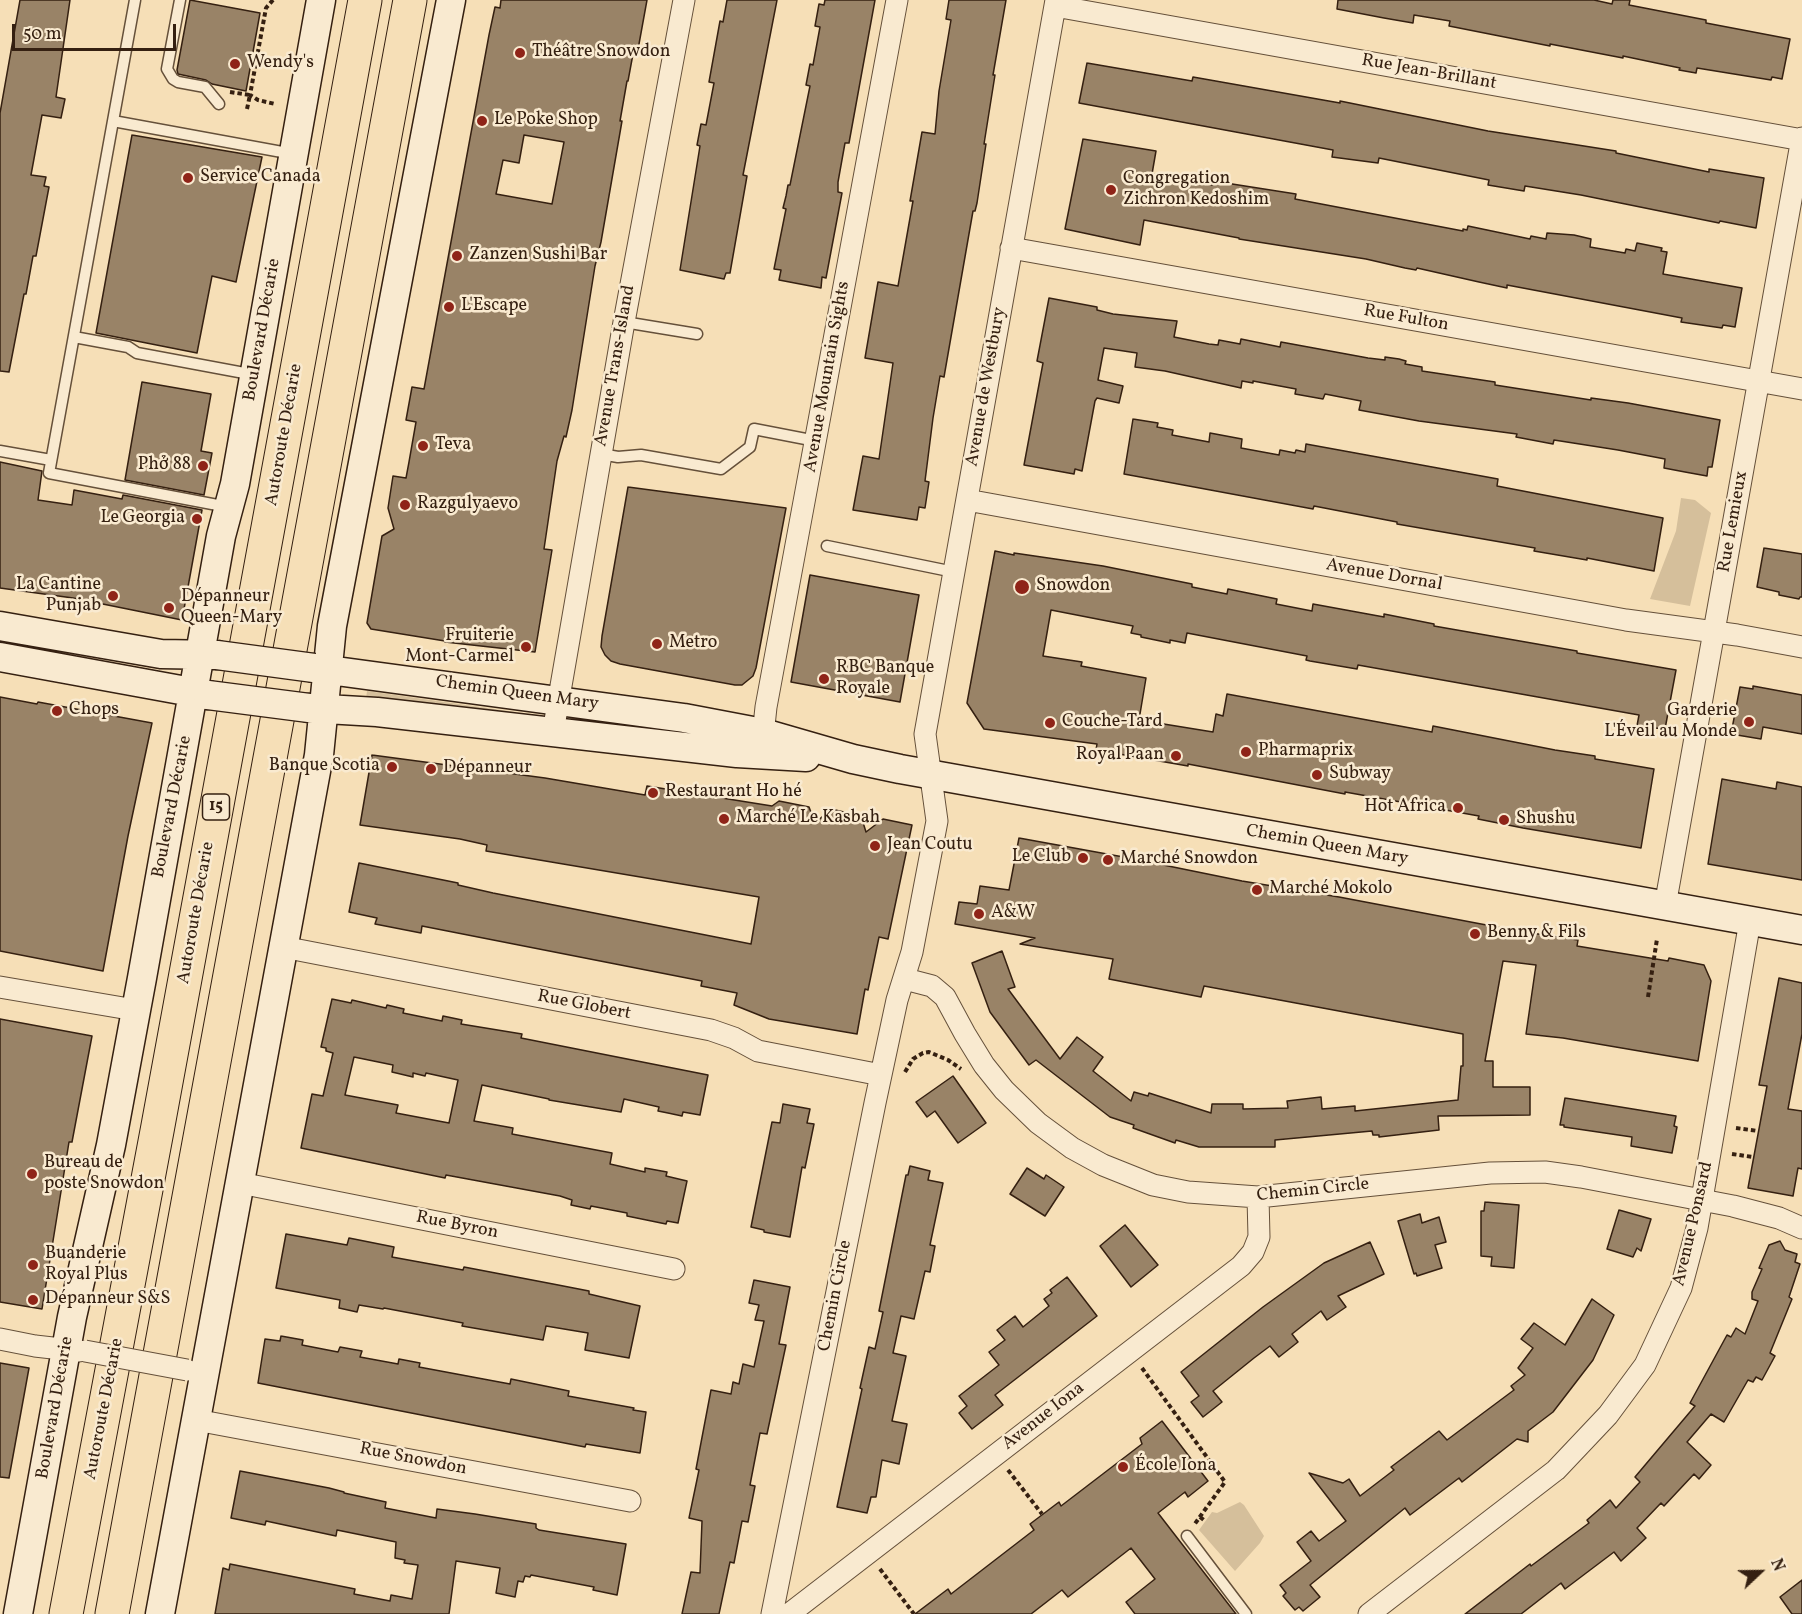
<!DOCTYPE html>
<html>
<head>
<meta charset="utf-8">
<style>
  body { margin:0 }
  #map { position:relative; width:1802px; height:1614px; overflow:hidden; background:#f6dfb7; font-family:Vollkorn,serif }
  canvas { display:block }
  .north { position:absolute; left:1730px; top:1542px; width:60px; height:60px; -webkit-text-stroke:4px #f9ead0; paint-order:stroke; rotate:68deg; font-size:16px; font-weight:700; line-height:24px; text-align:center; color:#352011 }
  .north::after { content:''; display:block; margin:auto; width:21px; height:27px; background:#352011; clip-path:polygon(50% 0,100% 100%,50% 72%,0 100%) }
  .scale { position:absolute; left:12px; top:24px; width:164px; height:27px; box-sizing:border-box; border:3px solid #352011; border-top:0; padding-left:8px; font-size:18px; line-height:21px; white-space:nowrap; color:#352011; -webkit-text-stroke:4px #f9ead0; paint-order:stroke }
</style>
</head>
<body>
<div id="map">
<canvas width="1802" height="1614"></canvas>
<div class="north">N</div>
<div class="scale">50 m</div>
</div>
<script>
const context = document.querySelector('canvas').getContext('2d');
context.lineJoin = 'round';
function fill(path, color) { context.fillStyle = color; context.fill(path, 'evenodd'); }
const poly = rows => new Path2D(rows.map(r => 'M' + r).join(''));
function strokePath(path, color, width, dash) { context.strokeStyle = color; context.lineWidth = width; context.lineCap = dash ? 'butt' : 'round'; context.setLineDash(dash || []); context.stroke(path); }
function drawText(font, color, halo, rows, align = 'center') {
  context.font = font + ' Vollkorn,serif'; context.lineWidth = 5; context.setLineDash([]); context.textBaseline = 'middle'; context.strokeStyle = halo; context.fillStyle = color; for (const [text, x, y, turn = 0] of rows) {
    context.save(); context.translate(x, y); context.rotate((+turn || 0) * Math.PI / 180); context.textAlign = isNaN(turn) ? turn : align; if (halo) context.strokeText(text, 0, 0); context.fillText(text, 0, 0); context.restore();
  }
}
fill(poly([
  [1681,498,1695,500,1711,513,1690,606,1650,599,1676,531],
  [367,691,515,712,514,718,366,699],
  [1240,1502,1244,1505,1264,1536,1260,1543,1235,1571,1199,1530,1212,1512,1217,1513]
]), '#d5bf9b');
const building = poly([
  [20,0,70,0,56,97,65,99,61,118,42,115,31,175,46,177,44,186,49,187,36,256,33,256,26,294,24,294,9,372,0,371,0,113,20,0],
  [190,0,260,13,246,91,212,84,206,80,178,74,177,70,190,0],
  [501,0,647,0,637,55,633,54,628,81,627,81,620,121,622,121,601,242,595,266,572,410,566,437,564,436,557,461,544,549,552,550,535,652,445,642,445,641,371,629,367,623,382,536,394,529,388,508,393,476,406,478,409,462,416,422,406,420,412,387,424,389,489,35,495,7,500,8,501,0],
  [524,135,564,142,552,204,496,194,503,160,519,163,524,135],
  [727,0,777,0,743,175,747,176,730,273,726,273,724,279,680,270,700,146,697,145,701,124,706,125,714,83,709,82,720,21,723,22,727,0],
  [825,0,875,0,849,143,845,143,838,182,838,192,842,193,826,278,822,277,821,288,779,280,781,270,774,269,786,209,783,208,786,196,788,185,790,185,810,86,806,85,810,64,813,65,820,27,815,26,819,4,824,5,825,0],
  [949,0,1006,0,993,75,995,75,984,144,986,144,977,203,975,211,973,211,944,377,940,376,933,418,925,481,929,482,925,508,919,507,917,520,853,510,863,456,879,459,893,363,865,358,878,282,898,286,913,201,910,201,922,132,935,134,939,91,951,20,946,19,949,0],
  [1338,0,1594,0,1612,4,1613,0,1630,0,1629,5,1706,20,1706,23,1790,39,1782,79,1772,77,1771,80,1697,68,1696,73,1679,70,1680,68,1623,56,1623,58,1550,44,1550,46,1449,26,1450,21,1414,15,1413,23,1384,18,1337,9,1338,0],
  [1087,63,1192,81,1193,77,1340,103,1340,101,1488,131,1616,151,1616,153,1709,172,1709,169,1764,178,1756,228,1720,221,1719,223,1581,195,1525,186,1524,191,1488,185,1489,180,1379,158,1378,163,1332,157,1333,150,1079,103,1087,63],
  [132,135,262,157,236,282,212,276,197,353,96,333,132,135],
  [1083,139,1156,151,1152,174,1212,185,1213,181,1296,194,1295,199,1463,231,1463,229,1467,230,1468,226,1530,239,1531,236,1546,239,1547,233,1574,235,1591,239,1590,247,1625,253,1626,249,1635,251,1637,243,1662,248,1661,251,1667,252,1663,274,1742,288,1735,327,1723,325,1722,328,1681,322,1682,318,1507,285,1507,288,1479,282,1417,268,1416,270,1405,268,1366,259,1239,239,1239,238,1144,220,1140,245,1065,229,1083,139],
  [1049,298,1097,307,1097,310,1113,314,1177,321,1174,337,1209,344,1218,345,1219,340,1240,344,1241,339,1280,347,1281,342,1368,358,1385,360,1385,357,1399,359,1406,361,1405,364,1422,367,1422,371,1495,382,1495,385,1591,400,1591,398,1628,403,1720,420,1712,467,1708,467,1707,476,1685,472,1664,468,1665,459,1618,450,1554,440,1553,444,1516,437,1517,434,1419,421,1359,410,1361,401,1325,394,1323,399,1295,394,1296,389,1253,381,1253,383,1242,381,1241,388,1165,371,1135,367,1137,353,1104,348,1098,380,1123,386,1119,403,1097,398,1095,401,1082,471,1075,469,1074,474,1024,465,1043,363,1037,361,1049,298],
  [142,382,211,394,201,451,212,453,204,495,125,480,142,382],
  [1133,419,1158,423,1157,427,1173,430,1172,435,1209,442,1210,433,1242,439,1241,448,1279,455,1280,450,1295,453,1296,450,1305,452,1306,444,1498,479,1497,486,1663,518,1654,571,1587,558,1587,560,1534,551,1535,548,1397,524,1397,522,1314,506,1313,509,1124,474,1133,419],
  [0,462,42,471,38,500,72,505,74,490,122,499,123,495,202,510,182,620,73,598,0,588,0,462],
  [628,487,786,508,756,668,753,676,742,685,735,685,620,664,611,661,605,655,601,647,602,636,628,487],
  [1764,548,1802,554,1802,597,1800,597,1799,599,1779,595,1779,592,1757,587,1764,548],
  [995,551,1014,555,1014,553,1103,566,1192,584,1192,587,1227,594,1228,589,1277,599,1276,604,1312,611,1313,604,1384,617,1384,614,1434,624,1434,626,1577,651,1577,653,1676,670,1665,729,1655,728,1653,735,1636,731,1639,715,1358,665,1357,669,1310,661,1306,660,1307,656,1187,633,1185,643,1170,640,1170,643,1141,637,1141,635,1131,633,1133,626,1051,610,1043,656,1082,662,1081,666,1146,678,1139,720,1213,732,1216,714,1223,716,1227,694,1432,732,1433,726,1555,750,1595,756,1595,759,1654,769,1641,848,1523,828,1478,819,1479,816,1345,792,1345,794,1188,764,1188,766,1096,750,1097,744,984,729,967,703,995,551],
  [810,575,919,595,900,702,791,682,810,575],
  [1753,686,1802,695,1802,734,1763,727,1761,739,1731,734,1740,687,1753,689,1753,686],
  [0,697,37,704,38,702,152,723,128,836,103,971,0,951,0,697],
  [372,755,545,778,645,795,647,786,772,806,779,801,809,807,815,823,831,809,861,816,866,832,883,819,912,825,888,939,879,937,868,990,865,989,857,1034,769,1019,734,1005,737,993,701,986,702,981,422,926,421,933,375,924,377,918,349,912,359,863,458,883,458,885,493,893,751,944,759,897,486,851,487,845,460,839,360,825,372,755],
  [1722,779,1776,789,1777,782,1802,787,1802,880,1708,864,1722,779],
  [1019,838,1129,858,1242,881,1339,897,1518,931,1578,940,1577,946,1668,961,1669,958,1704,965,1711,981,1698,1061,1563,1038,1526,1034,1536,965,1503,961,1485,1061,1493,1061,1493,1087,1530,1087,1530,1115,1438,1116,1439,1130,1379,1137,1379,1135,1373,1135,1372,1131,1275,1140,1275,1147,1199,1147,1176,1140,1175,1143,1133,1128,1134,1125,1110,1117,1036,1060,1029,1065,990,1012,972,963,1002,951,1015,987,1008,989,1060,1059,1077,1037,1103,1057,1093,1071,1131,1101,1134,1092,1148,1096,1149,1093,1211,1113,1212,1104,1243,1104,1243,1109,1288,1108,1287,1101,1321,1097,1322,1109,1355,1106,1355,1111,1458,1100,1461,1066,1463,1066,1463,1034,1204,986,1201,997,1109,979,1113,959,1020,944,1035,938,955,924,959,902,977,904,980,886,1009,890,1019,838],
  [1779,978,1802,983,1802,1034,1788,1109,1802,1111,1802,1169,1798,1168,1793,1196,1748,1188,1767,1086,1759,1085,1779,978],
  [332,999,351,1003,352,1000,386,1008,387,1005,404,1009,403,1013,442,1021,443,1016,462,1020,461,1024,522,1034,521,1038,708,1075,700,1115,683,1112,682,1116,668,1113,658,1111,659,1107,624,1099,621,1112,549,1100,549,1099,482,1085,474,1121,513,1128,512,1134,612,1153,610,1164,645,1172,645,1168,667,1172,666,1176,687,1181,678,1223,667,1221,666,1224,627,1216,627,1213,591,1206,590,1209,571,1205,572,1200,560,1196,446,1175,445,1178,301,1148,312,1094,323,1096,333,1053,326,1051,326,1048,321,1047,332,999],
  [354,1057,393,1065,392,1072,413,1077,413,1073,425,1076,426,1073,458,1080,449,1123,396,1113,398,1105,345,1095,354,1057],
  [0,1019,92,1036,72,1142,69,1142,42,1309,0,1302,0,1019],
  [953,1076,986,1123,958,1143,935,1111,927,1117,916,1102,953,1076],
  [1565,1098,1676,1116,1674,1126,1677,1127,1672,1153,1631,1146,1632,1137,1564,1127,1564,1125,1560,1125,1565,1098],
  [783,1104,810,1109,807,1123,814,1124,805,1168,802,1167,790,1237,764,1232,764,1230,751,1227,772,1122,780,1123,783,1104],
  [910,1166,930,1171,928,1180,943,1183,930,1245,935,1246,930,1272,925,1271,914,1319,901,1316,893,1353,906,1356,892,1421,907,1424,899,1464,882,1460,876,1497,871,1497,867,1513,837,1507,862,1389,860,1388,869,1347,875,1349,883,1312,879,1311,906,1175,908,1175,910,1166],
  [1027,1168,1044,1179,1046,1175,1064,1187,1045,1216,1010,1194,1027,1168],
  [1485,1202,1519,1205,1514,1268,1491,1266,1492,1257,1481,1256,1481,1211,1484,1211,1485,1202],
  [1619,1210,1651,1219,1641,1251,1637,1248,1633,1257,1607,1249,1619,1210],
  [1420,1214,1422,1223,1439,1217,1446,1242,1435,1245,1442,1268,1417,1276,1416,1273,1414,1274,1398,1221,1420,1214],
  [1125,1225,1158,1265,1131,1287,1100,1246,1125,1225],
  [286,1234,347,1245,349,1238,394,1247,392,1257,463,1270,464,1267,553,1284,589,1291,589,1294,640,1306,629,1358,585,1350,588,1333,546,1326,543,1340,462,1326,463,1323,384,1308,383,1309,359,1305,357,1312,339,1308,340,1300,276,1288,286,1234],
  [1780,1241,1785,1250,1797,1254,1795,1262,1800,1264,1789,1297,1792,1299,1770,1353,1775,1356,1762,1380,1756,1377,1753,1382,1748,1380,1724,1422,1711,1414,1687,1442,1711,1465,1699,1479,1694,1474,1664,1506,1661,1503,1637,1528,1646,1538,1621,1561,1614,1552,1565,1589,1561,1583,1521,1614,1465,1614,1530,1564,1531,1566,1589,1523,1587,1520,1610,1500,1616,1508,1640,1482,1635,1477,1695,1406,1690,1403,1727,1335,1731,1337,1736,1328,1745,1334,1758,1301,1752,1299,1752,1292,1762,1269,1759,1268,1769,1245,1780,1241],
  [1370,1242,1384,1274,1338,1296,1346,1307,1327,1320,1321,1311,1292,1334,1298,1342,1279,1357,1270,1346,1254,1358,1213,1391,1222,1402,1203,1417,1191,1402,1199,1396,1181,1372,1263,1307,1324,1263,1370,1242],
  [1067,1277,1097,1316,995,1395,1003,1405,972,1429,959,1413,967,1406,959,1396,999,1365,989,1352,1005,1340,997,1330,1015,1316,1023,1327,1049,1306,1044,1299,1052,1293,1050,1290,1067,1277],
  [754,1280,790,1287,779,1344,786,1345,767,1434,760,1433,750,1485,755,1486,748,1522,742,1521,734,1563,730,1562,719,1614,682,1614,691,1572,700,1573,702,1521,689,1518,699,1470,696,1469,711,1390,731,1394,733,1382,739,1384,743,1364,754,1367,764,1321,755,1320,759,1305,749,1303,754,1280],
  [1592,1299,1614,1315,1593,1360,1553,1412,1528,1431,1528,1442,1517,1439,1462,1482,1459,1478,1410,1515,1405,1508,1310,1585,1320,1597,1303,1611,1299,1607,1295,1610,1283,1596,1286,1593,1280,1585,1311,1561,1297,1542,1311,1531,1319,1541,1346,1521,1309,1473,1343,1483,1349,1479,1360,1496,1394,1470,1391,1467,1439,1431,1447,1440,1514,1390,1511,1386,1525,1375,1518,1368,1533,1348,1521,1339,1534,1323,1565,1345,1592,1299],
  [281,1336,303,1340,302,1345,338,1352,340,1347,362,1351,360,1357,398,1364,399,1359,420,1363,419,1367,510,1384,511,1379,569,1391,568,1396,634,1408,633,1410,646,1412,640,1453,586,1444,585,1447,258,1383,265,1339,280,1341,281,1336],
  [0,1363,29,1368,9,1478,0,1477,0,1363],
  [1162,1421,1208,1481,1188,1497,1185,1492,1158,1513,1236,1614,1135,1614,1126,1602,1155,1579,1131,1548,1068,1597,1062,1590,1031,1614,915,1614,948,1589,951,1594,1034,1530,1030,1524,1059,1502,1061,1506,1142,1444,1140,1438,1162,1421],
  [240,1471,329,1488,344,1492,344,1493,386,1502,385,1508,436,1518,437,1509,475,1514,536,1524,536,1528,539,1530,626,1544,617,1595,593,1590,594,1587,531,1575,530,1577,525,1576,523,1582,518,1581,515,1597,496,1593,500,1568,456,1561,449,1614,215,1614,223,1568,229,1570,230,1564,355,1589,354,1594,390,1601,391,1595,412,1599,418,1565,404,1563,405,1560,395,1558,396,1542,337,1530,336,1536,266,1521,265,1525,231,1518,240,1471],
  [1802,1580,1802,1614,1792,1614,1780,1597,1802,1580]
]);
fill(building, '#998367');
strokePath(building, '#352011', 1.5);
const lane = poly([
  [135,0,49,473,228,507],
  [180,0,167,69,173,79,178,82,205,87,219,104],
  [113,121,293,154],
  [624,322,697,334],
  [74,337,128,347,137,353,255,375],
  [0,451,51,460],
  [601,454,618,457,641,455,721,469,750,447,754,429,816,441],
  [827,546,954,572],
  [1187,1536,1246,1614]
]);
const street = poly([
  [1055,6,1802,140],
  [1011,248,1802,389],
  [967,500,1626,620,1737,635,1802,647],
  [553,732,624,322,684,0],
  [762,745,766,707,897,0],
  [1665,906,1802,138],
  [283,947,711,1030,734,1038,758,1051,881,1075],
  [905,979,932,986,945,997,965,1034,984,1065,1004,1090,1038,1123,1072,1148,1103,1165,1153,1185,1188,1192,1258,1197,1490,1173,1545,1172,1581,1177,1733,1206,1779,1218,1802,1228],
  [0,987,135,1010],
  [240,1183,674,1269],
  [0,1339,35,1346,79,1351],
  [196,1420,630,1501],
  [772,1614,875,1103,897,1000,912,952,937,821,925,734,1056,0],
  [789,1614,1241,1266,1253,1252,1259,1237,1258,1197],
  [1369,1614,1556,1470,1608,1415,1645,1365,1681,1288,1697,1228,1750,921]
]);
const secondary = poly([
  [0,626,161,654,217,655],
  [0,657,208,695],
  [314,668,684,718,763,733,853,759,900,769,1802,930],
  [309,708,377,712,737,753,806,757],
  [18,1614,72,1317,111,1145,142,978,221,536,235,484,321,0],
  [160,1614,319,755,332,626,451,0]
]);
const highway = poly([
  [66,1614,157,1131,365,0],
  [112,1614,410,0]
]);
strokePath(lane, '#65503a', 13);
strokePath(street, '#65503a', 23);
strokePath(secondary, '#352011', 31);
strokePath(highway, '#352011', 35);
strokePath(poly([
  [273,0,266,8,250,95,258,100,275,104],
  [252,57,282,63],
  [230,92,250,95,247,109],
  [1648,997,1657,939],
  [905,1072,913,1059,923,1053,929,1052,948,1060,961,1069],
  [1736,1128,1758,1131],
  [1732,1154,1753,1157],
  [1142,1368,1225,1482,1194,1525],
  [1008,1470,1042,1514],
  [1200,1517,1205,1521],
  [880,1569,914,1614]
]), '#352011', 4, [4.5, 3]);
strokePath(lane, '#f9ead0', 10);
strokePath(street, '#f9ead0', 21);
strokePath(secondary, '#f9ead0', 28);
strokePath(highway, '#f6dfb7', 33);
const streetBridge = poly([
  [85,1351,187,1370]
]);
const secondaryBridge = poly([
  [217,655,314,668],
  [208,695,309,708]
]);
strokePath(streetBridge, '#65503a', 23, []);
strokePath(secondaryBridge, '#352011', 31, []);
strokePath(streetBridge, '#f9ead0', 21);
strokePath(secondaryBridge, '#f9ead0', 28);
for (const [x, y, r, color] of [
  [520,53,6,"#8f2418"],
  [235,64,6,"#8f2418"],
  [482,121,6,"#8f2418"],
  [188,178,6,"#8f2418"],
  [1111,190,6,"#8f2418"],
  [457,256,6,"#8f2418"],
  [449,307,6,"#8f2418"],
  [423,446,6,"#8f2418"],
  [203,466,6,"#8f2418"],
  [405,505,6,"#8f2418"],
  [197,519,6,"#8f2418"],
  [1022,587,8,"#8f2418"],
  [113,596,6,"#8f2418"],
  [169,608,6,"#8f2418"],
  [657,644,6,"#8f2418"],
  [526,647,6,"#8f2418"],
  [824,679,6,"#8f2418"],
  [57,711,6,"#8f2418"],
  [1749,722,6,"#8f2418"],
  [1050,723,6,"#8f2418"],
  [1246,752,6,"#8f2418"],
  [1176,756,6,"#8f2418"],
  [392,767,6,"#8f2418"],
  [431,769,6,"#8f2418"],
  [1317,775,6,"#8f2418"],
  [653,793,6,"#8f2418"],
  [1458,808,6,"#8f2418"],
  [724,819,6,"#8f2418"],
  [1504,820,6,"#8f2418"],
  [875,846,6,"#8f2418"],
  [1083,858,6,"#8f2418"],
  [1108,860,6,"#8f2418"],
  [1257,890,6,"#8f2418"],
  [979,914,6,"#8f2418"],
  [1475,934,6,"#8f2418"],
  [32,1174,6,"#8f2418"],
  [33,1265,6,"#8f2418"],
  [33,1300,6,"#8f2418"],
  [1123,1467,6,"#8f2418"]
]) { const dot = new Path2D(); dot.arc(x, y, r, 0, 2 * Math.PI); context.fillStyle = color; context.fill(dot); strokePath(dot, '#f9ead0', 2); }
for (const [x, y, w] of [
  [216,807,27]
]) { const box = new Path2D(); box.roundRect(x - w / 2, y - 13, w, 26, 4.5); context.fillStyle = '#f9ead0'; context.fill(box); strokePath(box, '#352011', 1.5); }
drawText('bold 16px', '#352011', null, [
  ["15",216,807]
]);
drawText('18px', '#352011', '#f9ead0', [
  ["Théâtre Snowdon",532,53],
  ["Wendy's",247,64],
  ["Le Poke Shop",494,121],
  ["Service Canada",200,178],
  ["Congregation",1123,180],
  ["Zichron Kedoshim",1123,201],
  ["Zanzen Sushi Bar",469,256],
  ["L'Escape",461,307],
  ["Teva",435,446],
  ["Phở 88",191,466,"right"],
  ["Razgulyaevo",417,505],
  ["Le Georgia",185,519,"right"],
  ["La Cantine",101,586,"right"],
  ["Punjab",101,607,"right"],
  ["Snowdon",1036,587],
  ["Dépanneur",181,598],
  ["Queen-Mary",181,619],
  ["Fruiterie",514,637,"right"],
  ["Mont-Carmel",514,658,"right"],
  ["Metro",669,644],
  ["RBC Banque",836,669],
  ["Royale",836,690],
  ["Chops",69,711],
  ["Garderie",1737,712,"right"],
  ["L'Éveil au Monde",1737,733,"right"],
  ["Couche-Tard",1062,723],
  ["Pharmaprix",1258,752],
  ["Royal Paan",1164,756,"right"],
  ["Banque Scotia",380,767,"right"],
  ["Dépanneur",443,769],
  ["Subway",1329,775],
  ["Restaurant Ho hé",665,793],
  ["Hot Africa",1446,808,"right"],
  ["Marché Le Kasbah",736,819],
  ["Shushu",1516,820],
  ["Jean Coutu",887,846],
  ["Le Club",1071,858,"right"],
  ["Marché Snowdon",1120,860],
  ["Marché Mokolo",1269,890],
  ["A&W",991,914],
  ["Benny & Fils",1487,934],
  ["Bureau de",44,1164],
  ["poste Snowdon",44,1185],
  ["Buanderie",45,1255],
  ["Royal Plus",45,1276],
  ["Dépanneur S&S",45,1300],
  ["École Iona",1135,1467]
], 'left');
drawText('18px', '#352011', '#f9ead0', [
  ["Rue Jean-Brillant",1429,73,10],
  ["Rue Fulton",1406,319,10],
  ["Boulevard Décarie",263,330,-80],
  ["Avenue Trans-Island",616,366,-80],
  ["Avenue Mountain Sights",828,377,-80],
  ["Avenue de Westbury",987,387,-80],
  ["Autoroute Décarie",285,435,-80],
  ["Rue Lemieux",1734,522,-80],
  ["Avenue Dornal",1384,576,10],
  ["Chemin Queen Mary",517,694,8],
  ["Boulevard Décarie",173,807,-79],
  ["Chemin Queen Mary",1327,846,10],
  ["Autoroute Décarie",197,913,-80],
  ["Rue Globert",584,1006,11],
  ["Chemin Circle",1313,1191,-6],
  ["Avenue Ponsard",1694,1224,-77],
  ["Rue Byron",457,1226,11],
  ["Chemin Circle",836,1296,-79],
  ["Boulevard Décarie",56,1408,-80],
  ["Autoroute Décarie",105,1409,-79],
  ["Avenue Iona",1044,1417,-38],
  ["Rue Snowdon",413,1460,11]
]);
</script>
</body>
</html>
